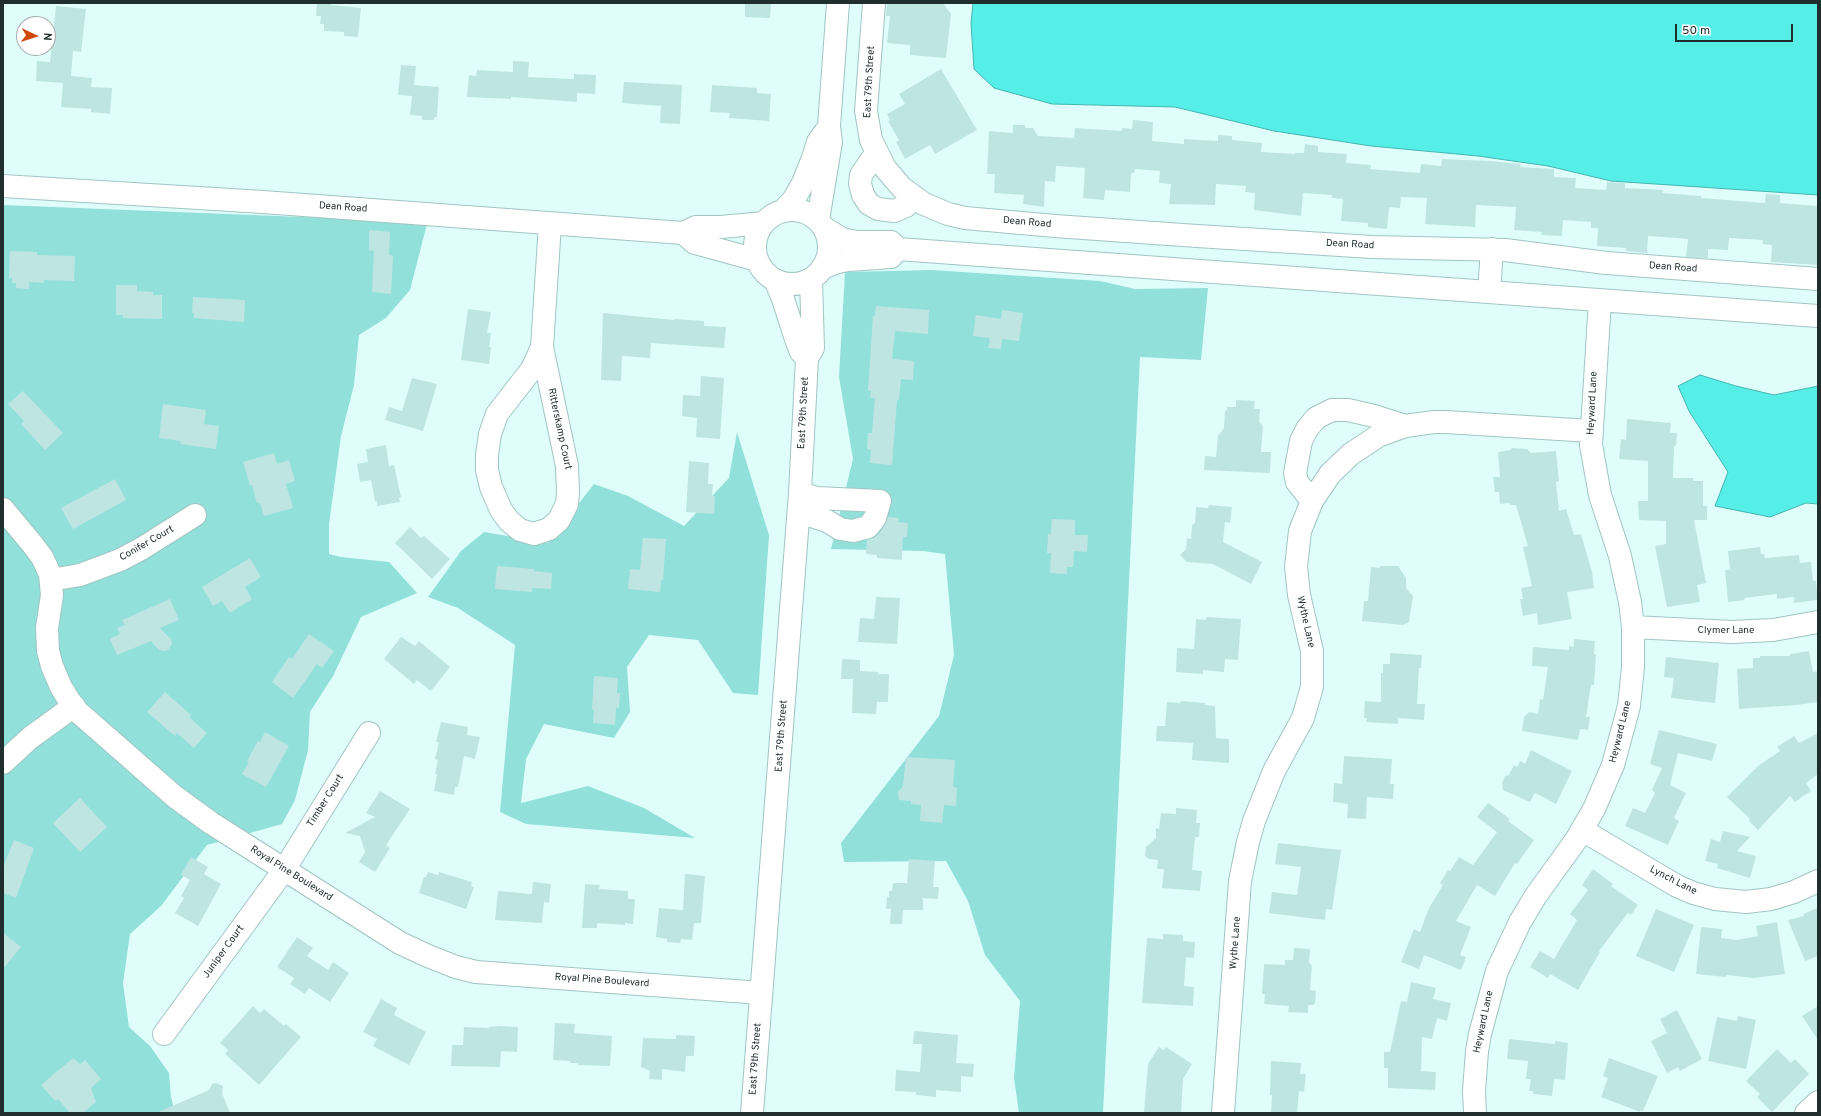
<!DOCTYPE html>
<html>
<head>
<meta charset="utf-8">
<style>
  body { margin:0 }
  #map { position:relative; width:1821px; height:1116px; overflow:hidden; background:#dffefb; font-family:Overpass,sans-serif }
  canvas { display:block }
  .frame { position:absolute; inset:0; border:4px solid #202f2e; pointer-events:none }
  .north { position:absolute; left:16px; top:16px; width:40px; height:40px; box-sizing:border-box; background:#fff; border:1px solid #a6acab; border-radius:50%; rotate:94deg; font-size:11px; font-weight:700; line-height:16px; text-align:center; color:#202f2e }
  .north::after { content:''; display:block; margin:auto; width:14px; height:18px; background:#cf4909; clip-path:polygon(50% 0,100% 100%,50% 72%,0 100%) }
  .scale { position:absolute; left:1675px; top:24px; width:118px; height:18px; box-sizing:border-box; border:2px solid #202f2e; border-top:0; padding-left:5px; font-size:12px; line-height:14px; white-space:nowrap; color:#202f2e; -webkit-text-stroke:3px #fff; paint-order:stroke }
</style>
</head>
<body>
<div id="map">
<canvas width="1821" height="1116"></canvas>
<div class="frame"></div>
<div class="north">N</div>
<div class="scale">50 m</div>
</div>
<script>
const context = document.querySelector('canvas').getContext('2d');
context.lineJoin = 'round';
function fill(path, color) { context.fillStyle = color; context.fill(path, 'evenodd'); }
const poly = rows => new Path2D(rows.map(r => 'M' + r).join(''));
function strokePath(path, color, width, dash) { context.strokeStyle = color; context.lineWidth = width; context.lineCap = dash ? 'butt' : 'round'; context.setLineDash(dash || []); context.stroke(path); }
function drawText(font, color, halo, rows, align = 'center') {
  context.font = font + ' Overpass,sans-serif'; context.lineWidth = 4; context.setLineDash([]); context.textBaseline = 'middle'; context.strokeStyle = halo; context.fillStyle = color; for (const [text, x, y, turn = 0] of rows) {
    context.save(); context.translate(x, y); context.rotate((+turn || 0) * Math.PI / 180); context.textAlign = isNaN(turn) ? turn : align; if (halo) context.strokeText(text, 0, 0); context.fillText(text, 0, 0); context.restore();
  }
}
fill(poly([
  [3,205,327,218,427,224,410,290,386,318,359,335,354,385,341,436,329,524,329,554,341,557,389,562,417,593,361,617,333,676,310,712,308,750,295,800,282,824,207,845,161,906,130,934,123,983,129,1027,150,1046,169,1073,171,1097,175,1113,3,1113],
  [931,270,1100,281,1135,289,1208,288,1201,360,1140,357,1103,1113,1019,1113,1014,1078,1020,1001,985,955,968,901,946,861,844,862,841,843,939,716,954,655,945,554,923,551,831,549,853,459,839,377,845,272],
  [737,432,769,535,758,695,733,693,698,640,649,635,627,667,630,712,614,738,544,724,526,759,521,803,588,786,644,808,695,838,526,824,500,812,515,645,458,608,428,597,461,551,484,532,548,543,594,484,628,496,684,526,729,478]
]), '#92e0da');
const water = poly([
  [973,3,1818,3,1818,195,1611,181,1548,166,1478,156,1371,146,1274,131,1175,107,1052,104,994,88,974,69,971,23,973,3],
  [1700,375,1736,386,1774,395,1818,386,1818,504,1806,503,1770,517,1715,506,1728,472,1689,411,1678,386,1700,375]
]);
fill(water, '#55efe7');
strokePath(water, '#45b5b0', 1);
fill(poly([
  [317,3,331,3,331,5,361,8,358,37,344,36,344,32,324,31,324,24,320,24,321,16,316,16],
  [745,3,771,3,770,18,745,17],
  [887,3,943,3,951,14,946,58,910,55,910,45,887,43,890,16,886,16],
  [56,6,86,9,81,52,73,51,71,76,92,78,91,87,112,88,110,114,91,112,91,109,61,107,63,83,36,81,37,61,50,62],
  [513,61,529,62,528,77,574,79,574,74,596,75,595,94,577,93,577,102,511,97,511,99,467,97,469,75,476,76,477,70,513,72],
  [401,65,416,66,414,85,439,87,437,117,435,117,434,120,422,120,422,116,410,115,412,96,398,95],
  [941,69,977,130,935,154,930,145,905,159,896,142,899,140,888,121,890,120,887,114,905,104,899,94],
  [624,82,682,85,680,124,660,123,661,106,622,103],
  [712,85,757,88,757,93,771,94,769,121,729,118,730,113,710,112],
  [1133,120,1153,122,1152,141,1184,144,1184,139,1218,141,1218,135,1232,136,1232,140,1262,143,1261,152,1295,154,1295,153,1304,153,1305,144,1318,146,1318,152,1347,154,1346,163,1371,165,1370,169,1420,173,1421,164,1441,166,1442,159,1490,161,1521,164,1520,167,1554,169,1554,177,1576,178,1575,188,1606,190,1607,182,1625,183,1625,188,1663,190,1662,193,1701,196,1701,198,1765,203,1766,194,1780,195,1780,203,1818,206,1818,265,1771,262,1772,245,1762,244,1763,240,1729,238,1728,250,1708,249,1708,258,1686,257,1688,239,1677,238,1648,236,1647,253,1626,251,1626,248,1597,246,1598,228,1591,228,1591,222,1563,220,1562,236,1541,235,1542,232,1514,230,1516,207,1476,205,1475,227,1425,224,1427,198,1401,197,1400,208,1389,207,1387,229,1368,227,1368,223,1341,221,1343,199,1332,198,1332,195,1303,193,1301,216,1254,210,1255,193,1245,192,1246,186,1216,184,1215,205,1169,204,1171,184,1159,183,1160,171,1135,169,1134,173,1131,173,1130,192,1105,190,1104,200,1083,198,1085,168,1056,166,1055,182,1045,181,1044,207,1023,204,1024,195,994,193,995,174,987,174,989,131,1013,133,1013,125,1025,125,1025,128,1033,128,1038,136,1074,138,1075,128,1122,131,1122,128,1132,129],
  [369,230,390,232,389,255,393,256,391,294,372,292,374,251,369,250],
  [10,251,37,252,37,255,75,256,74,281,44,280,44,283,29,282,29,289,16,288,16,283,12,283,12,278,9,278],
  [116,285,137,285,137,291,153,292,153,295,162,295,162,319,123,318,123,315,116,315],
  [193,297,245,300,244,322,194,318,194,313,192,313],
  [876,306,929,310,928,334,895,331,892,359,914,361,913,380,901,379,899,400,897,400,892,465,870,463,871,450,867,449,868,433,872,433,875,398,870,398,871,391,868,391,873,316,875,316],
  [468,309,491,312,487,333,491,333,489,347,491,347,489,364,461,360],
  [1002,310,1023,313,1019,341,1002,339,1001,349,988,348,990,338,973,336,976,315,1001,319],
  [603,313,674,320,674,319,704,321,704,326,726,327,724,348,651,343,650,358,622,356,621,381,601,380],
  [701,376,724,378,720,439,696,437,697,418,682,416,683,395,700,396],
  [412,378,437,384,423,431,385,420,389,407,402,411],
  [23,391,63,433,45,450,21,424,24,421,8,404],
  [1236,400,1255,401,1254,409,1260,409,1259,422,1263,426,1261,452,1271,452,1270,473,1204,470,1205,456,1216,457,1218,436,1224,428,1225,411,1227,410,1227,407,1236,407],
  [163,404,206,410,204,424,219,426,216,449,180,444,181,441,159,438],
  [1627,419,1671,423,1670,433,1677,433,1676,446,1674,446,1673,478,1693,478,1693,481,1703,481,1703,506,1707,506,1707,520,1694,520,1706,583,1697,585,1700,602,1667,607,1655,546,1666,544,1666,521,1639,520,1638,501,1648,501,1648,461,1619,459,1621,439,1626,440],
  [386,445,389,466,394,465,401,497,399,498,400,502,377,506,377,501,375,501,371,480,360,482,357,464,368,462,366,449],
  [1512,448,1527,449,1531,453,1556,451,1559,481,1556,482,1559,511,1566,509,1574,535,1581,534,1592,572,1594,588,1567,592,1572,619,1538,625,1537,613,1523,616,1520,599,1523,599,1521,588,1532,586,1523,547,1528,546,1516,505,1510,505,1510,503,1500,504,1499,492,1495,492,1493,477,1500,477,1498,452,1510,450],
  [274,453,277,464,289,460,295,481,286,484,293,508,264,516,260,503,257,503,252,485,250,485,243,462],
  [689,461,709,463,708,484,713,484,712,496,715,496,714,514,686,512],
  [115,479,126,500,73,529,61,508],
  [1209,505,1232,507,1230,523,1225,522,1223,542,1262,562,1251,584,1213,564,1187,562,1180,555,1186,549,1187,538,1191,539,1192,525,1195,523,1196,507,1208,508],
  [888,517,899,518,898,522,908,523,907,537,903,537,902,560,877,558,877,555,866,554,867,540,878,535,885,525],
  [1052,519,1075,520,1075,535,1088,535,1087,552,1074,551,1073,567,1067,567,1067,574,1050,573,1051,553,1047,553,1048,534,1051,534],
  [410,527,421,538,424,536,450,559,432,579,395,543],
  [643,538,666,539,663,580,661,580,660,592,628,589,630,569,640,570],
  [1760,547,1761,554,1764,554,1765,558,1799,555,1800,563,1811,562,1813,581,1816,581,1818,600,1794,603,1794,597,1777,599,1777,594,1744,598,1745,600,1728,602,1725,570,1730,570,1728,551],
  [250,558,261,577,245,587,252,599,230,613,222,601,213,606,202,587],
  [497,566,534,569,534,571,552,573,551,589,532,588,532,592,495,589],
  [1380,566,1398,566,1406,578,1406,588,1413,596,1409,622,1403,625,1362,621,1364,601,1368,601,1371,567,1380,568],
  [876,597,900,598,897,644,858,642,860,618,874,619],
  [170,599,179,620,160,628,171,639,172,644,168,650,164,651,159,650,151,641,117,655,110,639,120,634,117,628,125,625,122,620],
  [1206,617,1241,619,1238,660,1225,659,1224,672,1203,670,1203,674,1176,672,1177,648,1194,649,1196,619,1206,620],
  [309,634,334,651,322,668,317,664,293,698,272,682,289,657,292,659],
  [401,637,415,646,419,641,450,667,431,691,417,680,414,684,384,659],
  [1574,639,1595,641,1594,654,1596,654,1594,685,1591,685,1586,717,1590,717,1588,730,1580,729,1578,740,1522,731,1524,717,1529,712,1538,714,1540,699,1543,700,1548,667,1532,666,1533,647,1569,650,1569,646,1574,647],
  [1809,651,1813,672,1818,671,1818,702,1797,705,1739,709,1737,669,1753,668,1753,658,1760,658,1760,656,1790,656,1790,654],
  [1390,653,1422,655,1421,668,1419,668,1417,704,1425,704,1424,720,1398,718,1398,724,1366,722,1367,718,1364,718,1365,701,1381,702,1381,673,1383,673,1383,664,1390,664],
  [1666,657,1719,663,1715,703,1671,698,1674,678,1664,677],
  [842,659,860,660,860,671,878,672,878,674,889,674,888,702,877,702,876,714,852,713,853,679,841,679],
  [594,676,618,678,617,693,620,693,619,708,616,708,615,725,593,723,594,710,592,709],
  [165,692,191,715,189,717,207,733,194,748,177,733,175,736,147,712],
  [1181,701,1205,703,1205,705,1215,706,1216,738,1229,739,1229,763,1192,760,1193,743,1156,741,1157,726,1165,726,1167,702,1180,703],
  [441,722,468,727,467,735,480,737,475,759,464,756,458,787,455,787,454,795,434,791,437,774,435,774,438,760,435,759,439,742,436,742],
  [1659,730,1717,744,1712,761,1678,753,1670,785,1686,793,1674,818,1679,821,1668,845,1625,826,1633,808,1645,813,1655,793,1652,790,1662,768,1650,764],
  [265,732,289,746,266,787,242,774,249,762,247,761,258,741,260,742],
  [1818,733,1818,774,1806,783,1811,791,1795,802,1790,796,1758,830,1749,821,1750,819,1727,797,1758,766,1780,751,1777,747,1794,736,1799,743],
  [1531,750,1572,771,1556,804,1535,793,1530,802,1503,790,1502,783,1505,776,1509,775,1514,765,1517,767,1520,761,1525,764],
  [1344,756,1392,759,1390,784,1394,784,1393,799,1367,797,1366,819,1347,818,1348,804,1333,802,1334,783,1342,784],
  [906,757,955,760,953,787,957,788,956,806,944,805,942,823,920,821,921,805,911,804,911,801,899,800,898,792,903,786],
  [380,791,410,809,386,845,390,848,375,872,359,862,365,852,360,836,345,833,375,817,366,813],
  [80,798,107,827,80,852,53,823],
  [1488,803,1510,819,1508,821,1534,840,1517,864,1515,863,1495,896,1477,885,1456,921,1471,927,1460,955,1466,957,1461,970,1424,955,1419,969,1401,962,1414,929,1420,932,1429,908,1443,885,1440,883,1448,870,1450,871,1459,857,1473,865,1497,832,1477,817],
  [1176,808,1197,810,1196,823,1200,823,1199,837,1195,837,1192,870,1202,871,1200,891,1162,888,1164,869,1157,869,1158,860,1149,859,1145,856,1146,847,1156,838,1156,828,1159,829,1161,813,1176,814],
  [1723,831,1750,837,1737,851,1756,856,1750,878,1717,868,1718,864,1705,861,1711,839,1720,842],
  [14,840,34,848,16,898,3,893,3,867],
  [1278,843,1341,850,1332,910,1326,909,1325,920,1269,913,1272,892,1297,895,1301,867,1275,864],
  [191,857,208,867,204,874,221,884,198,926,175,913,184,898,181,896,190,880,181,875],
  [909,859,935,861,933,887,939,887,938,899,921,898,923,899,923,910,903,910,902,924,890,924,891,909,886,909,887,897,889,897,889,891,892,891,893,883,907,883],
  [1593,869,1613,884,1611,886,1638,905,1631,915,1628,913,1599,951,1600,952,1578,990,1550,974,1548,978,1530,967,1540,951,1554,959,1577,920,1570,914,1588,890,1582,885],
  [428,872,438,875,439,872,472,882,471,886,474,887,466,909,419,893,424,877,426,877],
  [685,874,705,876,701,923,694,923,692,940,681,939,680,943,667,942,667,939,656,937,659,908,683,910],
  [533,882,551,884,549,903,544,902,542,923,495,920,498,891,532,894],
  [585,884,600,885,599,889,628,891,628,899,635,899,633,924,625,923,625,925,597,923,597,928,582,928],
  [1818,908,1818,956,1805,961,1788,920,1804,916,1803,914],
  [1656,909,1694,925,1674,972,1636,956],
  [1777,922,1785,974,1754,978,1727,975,1726,977,1696,974,1701,927,1722,929,1721,938,1737,940,1758,936,1756,926],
  [3,933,21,947,3,969],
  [1163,934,1183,935,1183,941,1195,942,1194,958,1186,957,1184,986,1194,987,1193,1006,1142,1003,1147,938,1163,939],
  [297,937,313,948,307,956,328,970,333,962,349,973,330,1002,309,988,305,994,290,984,294,978,277,967],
  [1294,948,1310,949,1309,962,1312,966,1310,990,1316,991,1315,1003,1313,1005,1308,1005,1308,1013,1288,1012,1289,1006,1264,1004,1265,994,1262,994,1264,964,1285,965,1285,960,1293,960],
  [1411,982,1436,988,1433,999,1451,1003,1447,1021,1437,1018,1432,1039,1422,1037,1421,1071,1436,1072,1435,1090,1388,1088,1388,1068,1384,1068,1384,1052,1390,1052,1401,1001,1407,1002],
  [381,999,397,1008,394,1015,426,1032,409,1065,373,1046,377,1039,363,1032],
  [253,1006,260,1013,264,1009,284,1026,286,1024,301,1037,259,1085,225,1054,228,1050,220,1043],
  [1818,1006,1818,1040,1802,1016],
  [1677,1010,1702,1059,1680,1071,1678,1067,1667,1073,1651,1041,1667,1033,1660,1019],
  [1738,1016,1756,1020,1746,1069,1708,1061,1717,1017,1737,1021],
  [555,1023,575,1024,574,1033,612,1036,610,1066,578,1065,578,1063,570,1063,570,1061,553,1060],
  [500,1026,518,1027,517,1052,501,1051,500,1067,451,1066,452,1045,463,1045,464,1027,489,1028,489,1027],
  [914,1031,958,1035,956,1063,974,1064,973,1077,961,1076,961,1092,936,1090,936,1097,916,1095,916,1092,895,1091,896,1070,920,1072,922,1044,913,1044],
  [676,1035,695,1036,694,1056,686,1056,685,1072,662,1069,662,1080,649,1079,650,1071,641,1067,643,1038,676,1039],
  [1509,1039,1555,1044,1555,1041,1568,1043,1565,1080,1554,1079,1552,1096,1533,1094,1533,1091,1529,1091,1531,1079,1526,1079,1528,1061,1507,1059],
  [1159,1047,1164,1050,1166,1047,1192,1064,1183,1079,1181,1113,1144,1113,1148,1064],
  [1777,1049,1791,1063,1795,1059,1809,1074,1772,1112,1757,1097,1760,1094,1746,1081],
  [73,1058,80,1064,85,1060,101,1079,91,1088,96,1102,83,1113,70,1113,58,1099,55,1101,41,1085],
  [1609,1058,1658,1076,1643,1111,1640,1110,1640,1112,1601,1097,1608,1078,1603,1076],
  [1271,1061,1301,1063,1300,1074,1306,1074,1304,1092,1299,1091,1297,1113,1271,1113,1272,1095,1270,1095],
  [216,1083,223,1086,222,1093,230,1113,156,1113,209,1090,212,1084]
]), '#bfe5e2');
const minor = poly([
  [874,3,866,111,871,140,885,168,902,188,924,204,948,214,965,218,1055,226,1197,236,1372,247,1505,250,1606,263,1818,279],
  [878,156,872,159,861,175,860,184,863,195,869,204,878,209,894,211,906,206,914,197],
  [3,186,263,202,683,233,696,227,721,227,764,223],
  [784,210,794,199,803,183,813,158,818,142,825,132],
  '755 247a37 37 0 1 1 74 0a37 37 0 1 1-74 0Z',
  [818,220,831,142,829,126,838,3],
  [824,228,842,239,856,242,891,242,898,249,1818,316],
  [683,233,695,243,757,260],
  [822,268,838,262,848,260,891,257,898,249],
  [775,280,782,296,796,339,801,352,807,358],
  [1489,292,1492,249],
  [542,347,567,466,568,492,567,504,559,520,549,529,534,534,520,530,509,521,501,510,491,487,487,470,487,455,490,434,497,414,532,369,542,347],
  [542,347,550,224],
  [1312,501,1297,482,1295,473,1301,441,1307,429,1316,418,1332,410,1348,410,1374,416,1405,426],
  [3,509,33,545,42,557,50,574,52,595,47,628,48,651,52,666,61,687,69,700,77,711,174,796,211,823,400,943,428,956,456,967,476,972,761,993],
  [799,512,827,521,840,529,853,531,868,527,875,518,880,501,817,498,800,493],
  [51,580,80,575,120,560,141,549,195,515],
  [1633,627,1732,632,1773,630,1818,622],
  [3,763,30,738,74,706],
  [1582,830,1677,886,1693,893,1715,899,1746,902,1771,899,1794,892,1818,881],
  [164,1034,284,870,369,733],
  [752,1113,800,493,807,358,813,348,811,279],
  [1223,1113,1240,881,1248,842,1254,821,1274,771,1303,718,1312,687,1312,651,1299,595,1296,567,1300,531,1312,501,1330,474,1351,454,1378,436,1405,426,1434,422,1446,422,1591,431],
  [1475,1113,1474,1091,1477,1051,1480,1034,1497,971,1520,922,1535,897,1576,840,1594,809,1613,765,1629,706,1633,667,1633,627,1630,602,1620,556,1600,495,1591,445,1600,300],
  [1806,1113,1818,1102]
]);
strokePath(minor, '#a0c5c2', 24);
strokePath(minor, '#fff', 22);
drawText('10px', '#202f2e', '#fff', [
  ["East 79th Street",870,82,-87],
  ["Dean Road",343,208,4],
  ["Dean Road",1027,223,5],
  ["Dean Road",1350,245,3],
  ["Dean Road",1673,268,4],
  ["Heyward Lane",1593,403,-87],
  ["East 79th Street",804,413,-87],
  ["Ritterskamp Court",559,429,78],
  ["Conifer Court",147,544,-30],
  ["Wythe Lane",1305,622,77],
  ["Clymer Lane",1726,631],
  ["Heyward Lane",1621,732,-76],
  ["East 79th Street",782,736,-86],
  ["Timber Court",326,801,-58],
  ["Royal Pine Boulevard",291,874,32],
  ["Lynch Lane",1673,881,27],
  ["Wythe Lane",1236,943,-86],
  ["Juniper Court",224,952,-54],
  ["Royal Pine Boulevard",602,981,4],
  ["Heyward Lane",1484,1022,-78],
  ["East 79th Street",756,1059,-86]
]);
</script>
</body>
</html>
